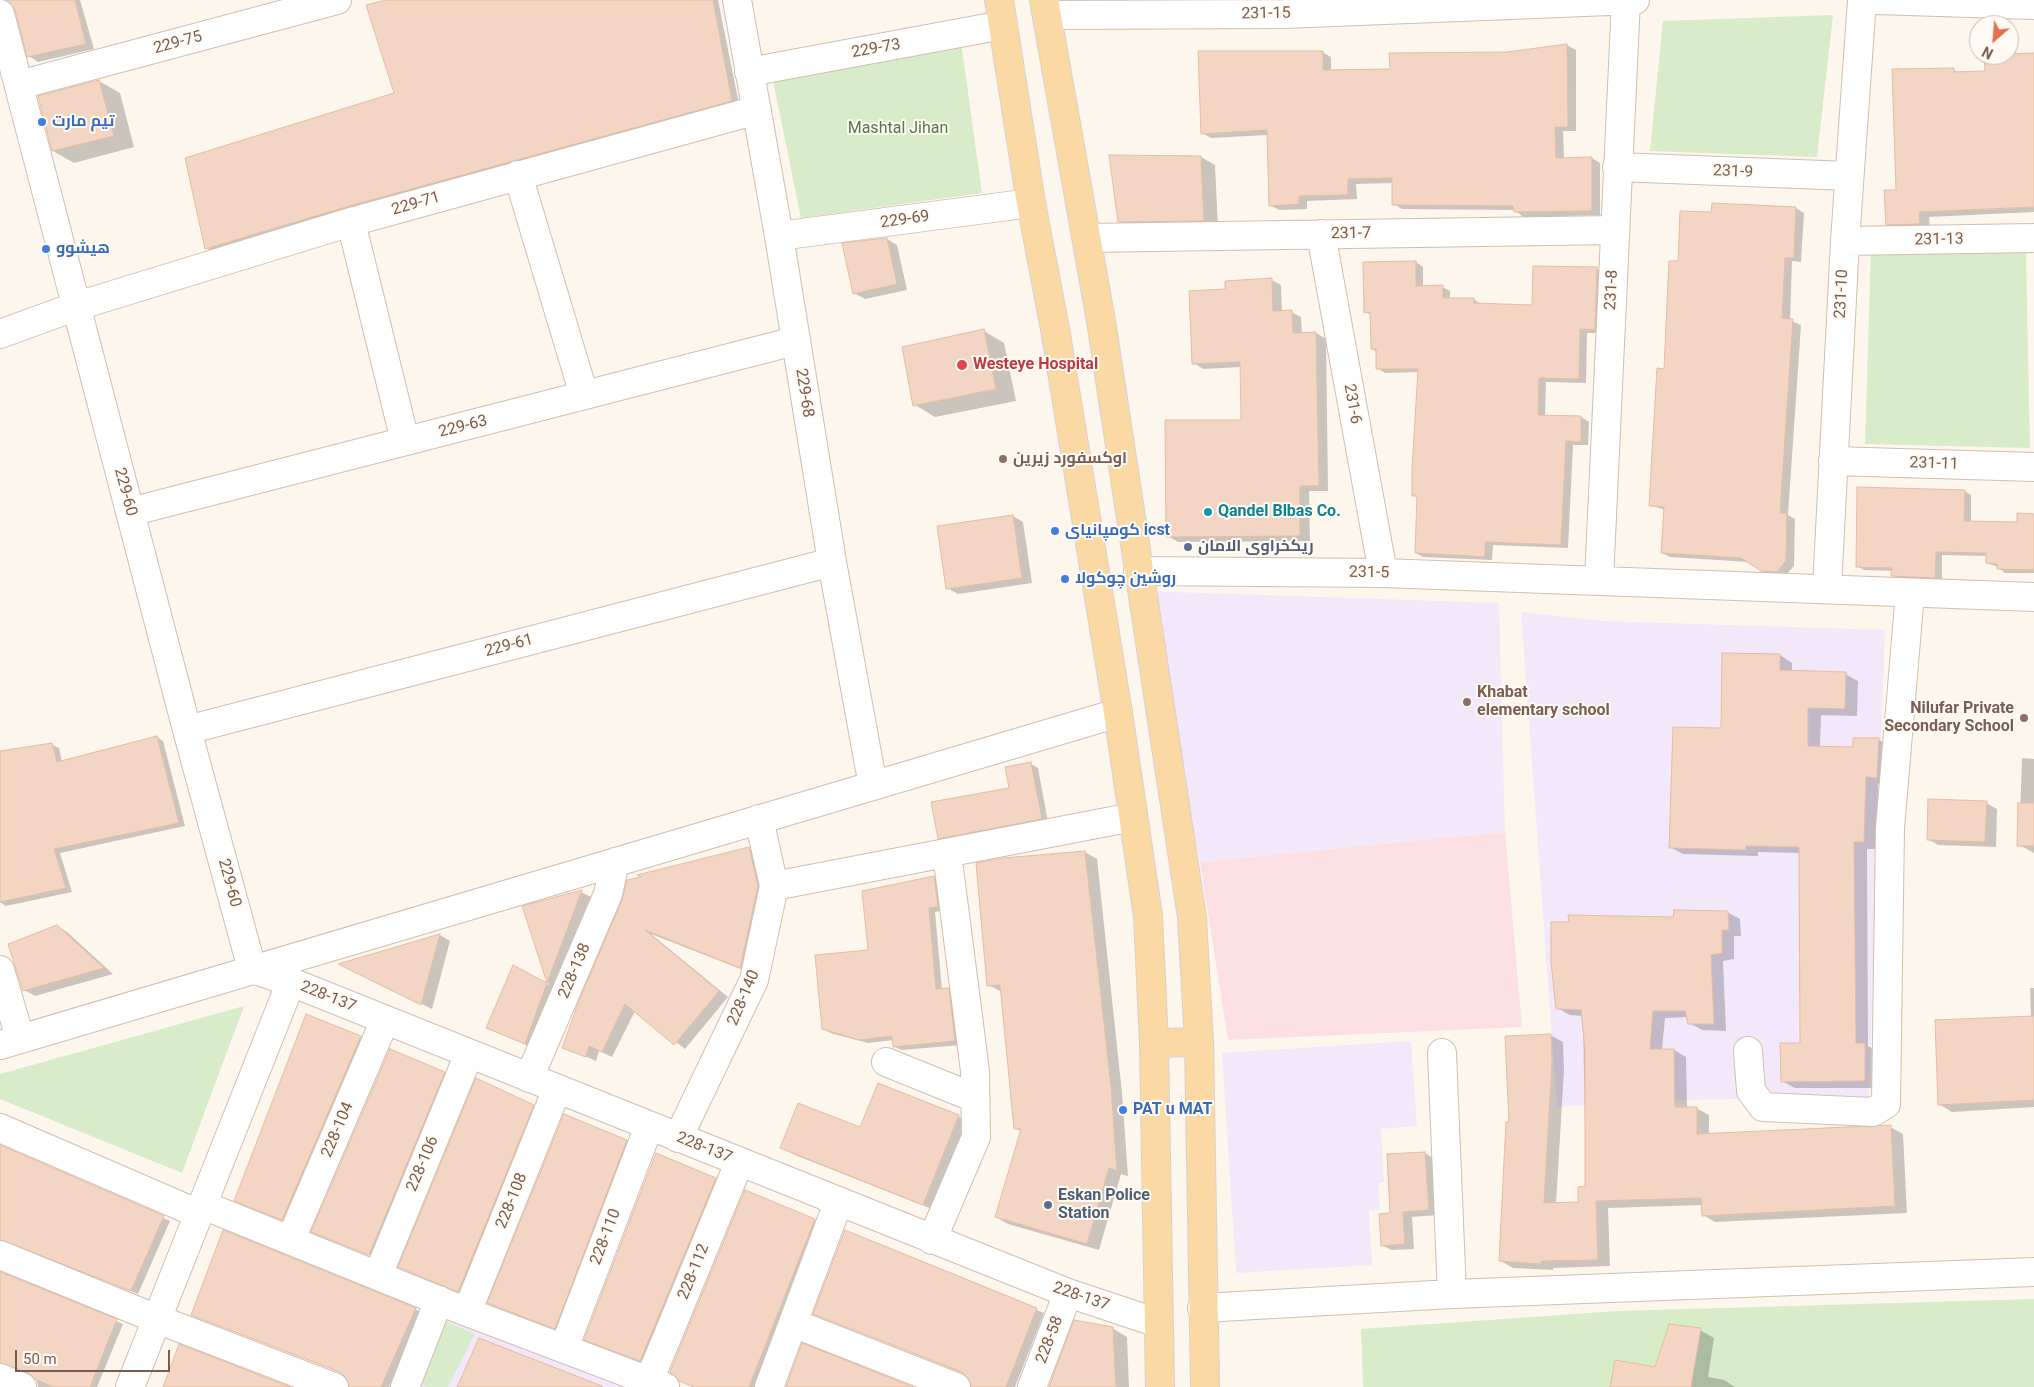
<!DOCTYPE html>
<html>
<head>
<meta charset="utf-8">
<style>
  body { margin:0 }
  #map { position:relative; width:2034px; height:1387px; overflow:hidden; background:#fdf6ec; font-family:Roboto,sans-serif }
  canvas { display:block }
  .north { position:absolute; left:1969px; top:15px; width:50px; height:50px; box-sizing:border-box; background:#fffaf3; border:1px solid #cabbb1; border-radius:50%; rotate:207deg; font-size:14px; font-weight:700; line-height:20px; text-align:center; color:#7a5c4d }
  .north::after { content:''; display:block; margin:auto; width:18px; height:22px; background:#e76f51; clip-path:polygon(50% 0,100% 100%,50% 72%,0 100%) }
  .scale { position:absolute; left:15px; top:1350px; width:155px; height:22px; box-sizing:border-box; border:2px solid #7a5c4d; border-top:0; padding-left:6px; font-size:15px; line-height:18px; white-space:nowrap; color:#7a5c4d; -webkit-text-stroke:4px #fffaf3; paint-order:stroke }
</style>
</head>
<body>
<div id="map">
<canvas width="2034" height="1387"></canvas>
<div class="north">N</div>
<div class="scale">50 m</div>
</div>
<script>
const context = document.querySelector('canvas').getContext('2d');
context.lineJoin = 'round';
function fill(path, color) { context.fillStyle = color; context.fill(path, 'evenodd'); }
const poly = rows => new Path2D(rows.map(r => 'M' + r).join(''));
function strokePath(path, color, width, dash) { context.strokeStyle = color; context.lineWidth = width; context.lineCap = dash ? 'butt' : 'round'; context.setLineDash(dash || []); context.stroke(path); }
function drawText(font, color, halo, rows, align = 'center') {
  context.font = font + ' Roboto,Cairo,sans-serif'; context.lineWidth = 4; context.setLineDash([]); context.textBaseline = 'middle'; context.strokeStyle = halo; context.fillStyle = color; for (const [text, x, y, turn = 0] of rows) {
    context.save(); context.translate(x, y); context.rotate((+turn || 0) * Math.PI / 180); context.textAlign = isNaN(turn) ? turn : align; if (halo) context.strokeText(text, 0, 0); context.fillText(text, 0, 0); context.restore();
  }
}
fill(poly([
  [1145,591,1499,603,1505,832,1200,862],
  [1521,612,1604,621,1885,630,1869,1097,1675,1100,1557,1107],
  [1411,1041,1417,1126,1381,1129,1384,1182,1378,1183,1380,1210,1369,1211,1372,1265,1236,1273,1222,1053],
  [443,1315,626,1387,415,1387]
]), '#f3e8fa');
fill(poly([
  [1505,832,1522,1027,1228,1040,1200,862]
]), '#fbdfe3');
fill(poly([
  [1833,15,1817,157,1650,151,1663,21],
  [961,42,982,193,801,218,772,76],
  [1871,252,2026,253,2030,448,1865,444],
  [244,1006,182,1173,0,1099,0,1074],
  [2034,1299,2034,1387,1363,1387,1361,1329,1618,1311],
  [444,1321,475,1334,448,1387,427,1387,420,1384]
]), '#d8ecc9');
fill(poly([
  [9,0,80,0,94,49,38,62,29,56,16,9],
  [388,0,718,0,739,104,213,252,206,248,395,94],
  [1567,45,1576,50,1576,131,1563,131,1564,159,1592,158,1600,163,1600,215,1523,217,1515,210,1402,209,1394,204,1393,183,1356,184,1357,199,1307,201,1307,209,1279,210,1270,205,1268,135,1211,138,1202,133,1322,52,1331,57,1331,72,1391,71],
  [2034,55,2034,212,1929,217,1930,229,1897,230,1887,224,1897,191,1953,70,1959,73,1986,73],
  [99,81,120,93,134,147,74,163,53,151],
  [1110,157,1201,157,1215,165,1218,228,1133,229,1119,221],
  [1796,208,1804,213,1801,262,1792,261,1790,320,1801,325,1788,515,1795,519,1794,566,1786,575,1770,575,1749,562,1670,557,1662,553,1665,510,1650,505,1679,263,1712,214],
  [887,239,897,245,907,290,865,299,854,293],
  [1416,262,1423,267,1423,287,1442,287,1450,291,1450,299,1473,299,1481,304,1534,306,1597,269,1604,273,1602,333,1587,333,1586,383,1546,382,1545,416,1581,417,1589,422,1588,445,1573,445,1568,548,1493,545,1492,560,1423,557,1416,553,1418,498,1414,495,1419,372,1385,373,1377,368,1377,352,1372,349,1371,315,1365,312],
  [1272,280,1281,285,1282,312,1291,312,1301,317,1302,333,1316,333,1326,339,1328,491,1309,491,1310,541,1178,542,1168,536,1243,421,1241,367,1203,369,1194,363,1227,290],
  [984,331,1004,343,1016,401,935,417,915,405],
  [1965,491,1971,495,1971,522,2018,524,2034,515,2034,573,2005,573,1998,567,1987,563,1987,556,1942,555,1942,581,1899,579,1893,575,1893,571,1864,570,1857,566],
  [1013,516,1023,522,1032,583,958,594,947,588],
  [1780,655,1792,663,1792,671,1845,674,1858,681,1857,716,1821,715,1820,747,1854,748,1879,740,1891,747,1890,784,1878,784,1877,849,1867,849,1868,1046,1877,1051,1878,1088,1795,1088,1782,1081,1802,1044,1800,853,1758,852,1758,856,1683,854,1670,847,1722,730],
  [157,737,163,741,185,826,60,853,72,892,6,906,0,902,0,753,52,745,59,748,62,762],
  [2022,758,2034,759,2034,853,2019,845],
  [1031,764,1038,768,1048,822,945,842,939,838,1010,789],
  [1986,803,1997,809,1996,847,1938,845,1928,839],
  [749,849,759,855,768,892,751,973,651,934,728,997,685,1049,635,1011,612,1057,599,1051,596,1061,564,1047,624,901],
  [1085,852,1097,859,1122,1093,1128,1176,1121,1174,1099,1250,1008,1224,996,1217,1022,1132,1015,1128,1002,992,988,985],
  [934,878,941,882,945,910,935,912,942,990,948,989,956,994,962,1045,901,1050,894,1046,894,1040,868,1043,830,1033,823,1028,869,951],
  [581,892,591,897,535,1049,488,1027,513,966,549,985,524,907],
  [1727,912,1740,919,1741,936,1734,936,1734,959,1723,961,1726,1031,1702,1030,1689,1023,1688,1017,1665,1018,1662,1050,1674,1050,1686,1057,1687,1108,1696,1108,1709,1115,1709,1135,1890,1127,1903,1134,1907,1213,1715,1222,1703,1215,1702,1205,1608,1208,1610,1266,1553,1268,1553,1270,1513,1268,1501,1261,1511,1123,1550,1035,1563,1042,1564,1070,1556,1204,1579,1203,1586,1188,1583,1016,1570,1015,1557,1008,1674,919],
  [57,926,67,932,113,974,35,996,24,990],
  [440,935,450,941,432,1009,350,969],
  [2030,988,2034,988,2034,1107,1952,1112,1939,1104,2031,1017],
  [307,1016,367,1041,289,1223,243,1204],
  [444,1073,451,1077,376,1258,319,1235],
  [533,1106,540,1110,465,1294,400,1267],
  [958,1116,971,1124,937,1211,795,1155,782,1148,861,1129],
  [626,1141,633,1145,562,1331,489,1302],
  [0,1146,170,1221,138,1294,14,1244,5,1243,0,1245],
  [1425,1153,1435,1159,1438,1215,1412,1217,1414,1249,1391,1250,1382,1245,1391,1214,1388,1155],
  [715,1179,722,1183,647,1364,592,1343],
  [746,1191,821,1224,757,1387,694,1387,680,1380],
  [845,1232,1044,1313,1015,1387,972,1387,967,1375,815,1314],
  [0,1273,123,1324,97,1387,38,1387,36,1377,32,1374,14,1367,5,1366,0,1368],
  [415,1309,422,1313,389,1387,350,1387,345,1374,192,1315],
  [1112,1328,1127,1337,1129,1387,1051,1387],
  [1700,1330,1714,1338,1708,1377,1724,1380,1735,1387,1612,1387,1656,1368]
]), '#0003');
const building = poly([
  [7,0,75,0,86,44,27,57,15,10,7,0],
  [386,0,713,0,732,101,346,207,205,249,185,158,394,93,366,5,386,0],
  [1567,44,1568,127,1555,127,1556,158,1592,157,1592,211,1514,212,1513,206,1392,205,1392,178,1348,179,1348,195,1299,196,1299,204,1269,206,1267,130,1201,134,1198,51,1323,51,1323,70,1390,69,1389,53,1507,52,1567,44],
  [2034,53,2034,207,1919,212,1920,224,1886,225,1884,190,1896,190,1892,69,1954,68,1954,72,1985,71,1984,55,2034,53],
  [99,80,114,136,52,151,38,96,99,80],
  [1109,155,1201,156,1204,221,1118,222,1109,155],
  [1712,203,1796,207,1794,258,1785,258,1782,318,1793,319,1780,513,1787,513,1786,561,1777,572,1761,571,1741,558,1661,553,1664,507,1649,506,1657,368,1664,369,1669,261,1678,261,1680,211,1711,212,1712,203],
  [887,238,897,284,853,294,842,243,887,238],
  [1416,261,1416,286,1443,285,1443,298,1474,298,1474,303,1532,305,1533,266,1597,267,1595,330,1580,329,1579,379,1539,378,1538,415,1581,416,1581,442,1566,441,1561,545,1485,542,1485,557,1415,553,1417,496,1412,496,1412,469,1418,369,1376,369,1376,349,1371,349,1370,312,1364,313,1363,262,1416,261],
  [1272,278,1273,311,1292,310,1293,333,1316,332,1319,486,1300,486,1300,536,1166,537,1165,420,1241,420,1240,362,1192,364,1189,291,1225,289,1225,281,1272,278],
  [984,329,996,389,913,406,902,347,984,329],
  [1857,487,1965,490,1964,521,2017,522,2017,513,2034,514,2034,570,1997,569,1997,564,1986,563,1986,553,1936,552,1935,578,1891,576,1892,568,1856,567,1857,487],
  [1013,515,1022,578,946,589,937,526,1013,515],
  [1722,653,1780,654,1780,670,1846,672,1845,709,1808,708,1808,746,1853,747,1853,738,1879,738,1877,778,1866,777,1864,842,1854,842,1856,1043,1865,1043,1865,1081,1781,1082,1780,1043,1800,1043,1799,847,1746,846,1746,850,1669,848,1673,727,1721,728,1722,653],
  [157,736,179,823,54,849,66,888,0,902,0,751,52,743,57,762,157,736],
  [1031,762,1042,819,938,839,931,802,1009,788,1005,767,1031,762],
  [1928,799,1987,801,1985,842,1927,840,1928,799],
  [2018,803,2034,803,2034,846,2017,846,2018,803],
  [749,847,758,886,740,968,645,930,719,991,674,1045,625,1004,602,1052,589,1046,586,1057,562,1048,579,1001,622,900,627,880,641,877,637,875,749,847],
  [1085,851,1111,1086,1117,1171,1109,1168,1087,1244,995,1217,1021,1129,1014,1129,1000,985,987,986,976,863,1003,858,1085,851],
  [934,876,938,907,929,908,936,989,949,988,955,1041,893,1047,892,1036,859,1040,822,1029,815,955,868,950,862,891,934,876],
  [582,890,547,983,522,906,582,890],
  [1674,910,1728,911,1729,930,1722,930,1722,953,1711,955,1714,1024,1688,1024,1685,1011,1653,1011,1650,1049,1674,1049,1675,1107,1697,1107,1697,1134,1891,1125,1895,1206,1702,1216,1701,1198,1596,1201,1598,1260,1541,1261,1541,1264,1499,1261,1506,1122,1509,1122,1505,1036,1551,1034,1552,1062,1544,1203,1578,1202,1578,1187,1585,1186,1585,1050,1581,1010,1556,1009,1551,962,1551,922,1569,922,1568,915,1673,917,1674,910],
  [57,925,104,968,23,991,8,944,57,925],
  [440,934,421,1005,338,964,440,934],
  [513,965,547,983,525,1044,486,1028,513,965],
  [306,1014,361,1036,282,1220,234,1201,306,1014],
  [2034,1016,2034,1100,1938,1105,1935,1020,2034,1016],
  [390,1049,445,1072,369,1255,311,1232,390,1049],
  [476,1078,534,1105,458,1292,398,1267,476,1078],
  [878,1083,959,1115,923,1205,780,1148,798,1103,860,1127,878,1083],
  [564,1114,627,1140,555,1329,487,1303,564,1114],
  [0,1145,164,1216,131,1291,0,1240,0,1145],
  [1425,1152,1429,1210,1403,1212,1405,1244,1381,1246,1379,1214,1390,1213,1387,1154,1425,1152],
  [656,1153,716,1178,640,1361,584,1340,656,1153],
  [745,1190,815,1219,749,1387,694,1387,679,1381,670,1372,745,1190],
  [223,1230,416,1308,381,1387,349,1387,346,1378,340,1372,191,1315,223,1230],
  [845,1230,1037,1308,1006,1387,971,1387,968,1378,962,1372,813,1314,845,1230],
  [0,1272,117,1319,90,1387,53,1387,35,1379,28,1373,0,1363,0,1272],
  [1074,1320,1113,1327,1116,1387,1049,1387,1074,1320],
  [1669,1324,1701,1328,1691,1387,1610,1387,1615,1360,1655,1367,1669,1324],
  [479,1338,602,1386,602,1387,457,1387,479,1338],
  [802,1343,913,1387,786,1387,802,1343],
  [179,1344,290,1387,163,1387,179,1344]
]);
fill(building, '#f3d5c3');
strokePath(building, '#e6bba3', 1);
const minor = poly([
  [737,0,779,236,832,562,873,786],
  [1876,0,2034,5],
  [0,14,187,730,252,969,291,982,1068,1293,1158,1323],
  [1047,15,1284,14,1635,0],
  [749,72,1003,25],
  [19,85,337,0],
  [1617,167,1849,176],
  [518,175,584,395],
  [351,222,405,441],
  [1321,234,1383,573],
  [779,236,1031,203],
  [1088,238,1614,230],
  [1845,241,2034,238],
  [0,334,77,306,351,222,757,110],
  [1833,461,2034,467],
  [130,512,795,341],
  [1138,571,1383,573,2034,597],
  [1599,580,1626,0],
  [1827,588,1845,241,1862,0],
  [187,730,832,562],
  [774,886,1133,817],
  [0,970,20,1038],
  [0,1045,1118,713],
  [1748,1051,1751,1091,1763,1107,1873,1112,1886,1104,1890,828,1910,593],
  [1442,1053,1452,1294],
  [886,1062,975,1098],
  [529,1078,608,894,615,862],
  [0,1128,199,1214],
  [678,1138,754,980,774,886,759,819],
  [203,1205,467,1312,665,1387],
  [291,1239,385,1020],
  [932,1240,976,1137,975,1071,947,853],
  [0,1255,157,1319,334,1387],
  [378,1275,469,1054],
  [1202,1308,1452,1294,2034,1272],
  [467,1312,557,1089],
  [793,1323,956,1387],
  [564,1348,649,1126],
  [0,1378,22,1387],
  [649,1381,739,1163],
  [130,1387,291,982],
  [405,1387,439,1300],
  [769,1387,838,1203],
  [1032,1387,1068,1293]
]);
const major = poly([
  [999,0,1031,203,1055,329,1118,713,1148,916,1154,1043,1160,1387],
  [1044,0,1101,321,1192,917,1199,1042,1205,1387],
  [1154,1043,1199,1042]
]);
strokePath(minor, '#d1beb0', 30);
strokePath(major, '#dad1cd', 30);
strokePath(minor, '#fff', 28);
strokePath(major, '#fbd9a5', 28);
for (const [x, y, r, color] of [
  [42,122,5,"#3f7fe0"],
  [46,249,5,"#3f7fe0"],
  [962,365,6,"#e0444e"],
  [1003,459,5,"#8d6e63"],
  [1208,512,5,"#0f9aa8"],
  [1055,531,5,"#3f7fe0"],
  [1188,547,5,"#5c6f8a"],
  [1065,579,5,"#3f7fe0"],
  [1467,702,5,"#8d6e63"],
  [2024,718,5,"#8d6e63"],
  [1123,1110,5,"#3f7fe0"],
  [1048,1205,5,"#5c6f8a"]
]) { const dot = new Path2D(); dot.arc(x, y, r, 0, 2 * Math.PI); context.fillStyle = color; context.fill(dot); strokePath(dot, '#fffaf3', 2); }
drawText('16px', '#7a5c4d', '#fffaf3', [
  ["231-15",1266,14,-1],
  ["229-75",178,43,-15],
  ["229-73",876,49,-10],
  ["231-9",1733,172,2],
  ["229-71",416,204,-16],
  ["229-69",905,220,-8],
  ["231-7",1351,234,-1],
  ["231-13",1939,240,-1],
  ["231-8",1612,290,-87],
  ["231-10",1842,294,-87],
  ["229-68",804,393,81],
  ["231-6",1352,404,80],
  ["229-63",463,427,-14],
  ["231-11",1934,464,2],
  ["229-60",125,492,75],
  ["231-5",1369,573,1],
  ["229-61",509,646,-15],
  ["229-60",229,883,75],
  ["228-138",575,971,-67],
  ["228-137",328,997,22],
  ["228-140",744,998,-67],
  ["228-104",338,1130,-67],
  ["228-137",704,1148,22],
  ["228-106",423,1164,-67],
  ["228-108",512,1201,-68],
  ["228-110",606,1237,-69],
  ["228-112",694,1272,-68],
  ["228-137",1081,1297,19],
  ["228-58",1050,1340,-69]
]);
drawText('bold 16px', '#366cbe', '#fffaf3', [
  ["تیم مارت",52,122],
  ["هيشوو",56,249],
  ["كومپانياى icst",1065,531],
  ["روشين چوكولا",1075,579],
  ["PAT u MAT",1133,1110]
], 'left');
drawText('16px', '#537a41', '#fffaf3', [
  ["Mashtal Jihan",898,129]
]);
drawText('bold 16px', '#be3a42', '#fffaf3', [
  ["Westeye Hospital",973,365]
], 'left');
drawText('bold 16px', '#785e54', '#fffaf3', [
  ["اوكسفورد زيرين",1013,459],
  ["Khabat",1477,693],
  ["elementary school",1477,711],
  ["Nilufar Private",2014,709,"right"],
  ["Secondary School",2014,727,"right"]
], 'left');
drawText('bold 16px', '#0d838f', '#fffaf3', [
  ["Qandel Blbas Co.",1218,512]
], 'left');
drawText('bold 16px', '#4e5e75', '#fffaf3', [
  ["ريكخراوى الامان",1198,547],
  ["Eskan Police",1058,1196],
  ["Station",1058,1214]
], 'left');
</script>
</body>
</html>
